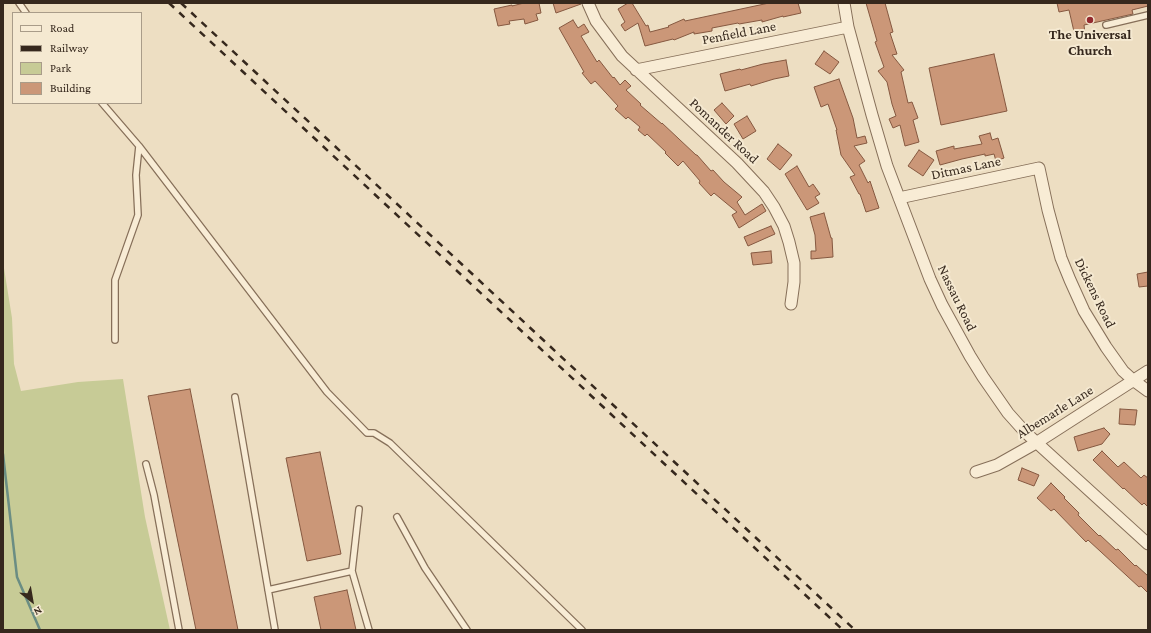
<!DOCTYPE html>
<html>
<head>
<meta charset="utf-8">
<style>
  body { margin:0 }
  #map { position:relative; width:1151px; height:633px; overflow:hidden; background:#eddec2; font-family:"Crimson Pro",serif }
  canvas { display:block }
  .frame { position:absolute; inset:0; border:4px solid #36281d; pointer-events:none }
  .legend { position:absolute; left:12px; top:12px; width:130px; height:92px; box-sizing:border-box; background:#f5e9d1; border:1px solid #a99c89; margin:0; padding:5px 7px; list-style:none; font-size:12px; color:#36281d }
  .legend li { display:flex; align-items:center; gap:8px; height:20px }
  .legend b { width:20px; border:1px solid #a99c89 }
  .north { position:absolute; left:12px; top:581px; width:40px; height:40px; -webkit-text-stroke:3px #f5e9d1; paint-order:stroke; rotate:149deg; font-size:11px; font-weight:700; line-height:16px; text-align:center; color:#36281d }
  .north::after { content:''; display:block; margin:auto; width:14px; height:18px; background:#36281d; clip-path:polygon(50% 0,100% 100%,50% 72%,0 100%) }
</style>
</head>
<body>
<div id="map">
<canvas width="1151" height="633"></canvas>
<div class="frame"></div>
<ul class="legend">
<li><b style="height:5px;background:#f8ecd5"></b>Road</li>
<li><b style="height:5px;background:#36281d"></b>Railway</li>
<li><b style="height:11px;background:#c7cb96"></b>Park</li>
<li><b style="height:11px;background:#cb9778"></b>Building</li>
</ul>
<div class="north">N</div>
</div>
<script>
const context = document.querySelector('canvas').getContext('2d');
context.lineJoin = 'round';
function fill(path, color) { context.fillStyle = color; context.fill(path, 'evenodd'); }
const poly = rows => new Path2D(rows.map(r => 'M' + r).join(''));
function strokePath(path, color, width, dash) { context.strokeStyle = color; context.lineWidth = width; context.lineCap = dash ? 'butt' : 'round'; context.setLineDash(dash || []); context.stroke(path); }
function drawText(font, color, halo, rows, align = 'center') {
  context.font = font + ' "Crimson Pro",serif'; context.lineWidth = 4; context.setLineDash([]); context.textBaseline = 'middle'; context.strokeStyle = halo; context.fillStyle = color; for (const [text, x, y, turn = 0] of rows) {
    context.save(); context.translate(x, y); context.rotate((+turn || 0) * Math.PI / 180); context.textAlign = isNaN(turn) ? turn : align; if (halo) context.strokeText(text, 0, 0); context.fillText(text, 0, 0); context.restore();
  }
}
fill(poly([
  [3,262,12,318,14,364,21,391,78,382,123,379,145,517,170,630,3,630]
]), '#c7cb96');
strokePath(poly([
  [3,454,17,577,40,630]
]), '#6b8d83', 2.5);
const building = poly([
  [524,3,539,3,541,13,536,14,538,20,525,24,524,19,509,21,510,24,498,26,494,9,512,5,512,6,524,3],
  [553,3,581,3,581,4,556,13,553,3],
  [628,3,632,3,646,26,648,25,650,32,669,27,668,26,684,19,685,21,769,3,798,3,801,13,783,17,783,16,762,22,762,20,739,24,738,23,712,28,712,31,694,34,694,32,674,40,673,39,645,46,638,23,625,31,621,25,625,22,618,9,628,3],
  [866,3,885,3,893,32,890,33,897,54,892,55,904,70,901,72,908,103,912,102,918,118,913,120,919,142,905,146,900,125,893,128,889,119,896,116,892,104,887,82,878,71,884,67,875,42,877,41,866,3],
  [1057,3,1148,3,1148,6,1132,10,1133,14,1084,25,1085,34,1075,36,1069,10,1059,12,1057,3],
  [573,20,578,28,584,24,589,32,581,36,597,62,599,60,613,78,614,77,620,85,625,80,631,86,626,90,641,104,640,105,662,124,662,123,696,155,697,155,711,171,713,170,724,182,742,197,737,202,745,215,762,204,766,211,739,228,732,215,737,212,714,193,711,196,699,183,700,181,683,161,678,166,665,153,666,152,647,134,645,136,638,130,640,127,628,117,626,119,615,109,618,106,595,81,591,84,582,73,584,72,559,28,573,20],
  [824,51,839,62,830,74,815,64,824,51],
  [994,54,1007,111,941,125,929,68,994,54],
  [786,60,789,76,774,79,751,86,750,84,725,91,720,74,740,69,741,70,763,64,786,60],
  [839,79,853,118,857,138,865,136,867,143,854,146,865,161,859,165,868,183,870,181,879,208,866,212,860,194,859,194,850,177,855,175,841,155,836,130,837,130,828,104,821,107,814,87,839,79],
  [722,103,734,116,726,124,714,110,722,103],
  [747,116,756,131,743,139,734,124,747,116],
  [990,133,992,140,998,138,1004,158,996,161,994,154,985,156,985,154,962,159,940,165,936,151,954,146,954,149,982,144,979,136,990,133],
  [778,144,792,155,780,170,767,159,778,144],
  [919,150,934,160,923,176,908,166,919,150],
  [797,166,809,187,813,184,820,194,815,197,819,203,807,210,785,174,797,166],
  [824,213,831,238,832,238,833,257,811,259,811,251,816,251,815,235,810,217,824,213],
  [771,226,775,234,748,246,744,237,771,226],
  [771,251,772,263,753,265,751,253,771,251],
  [1148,272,1148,286,1139,287,1137,274,1148,272],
  [190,389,238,630,196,630,148,396,190,389],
  [1120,409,1137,410,1135,425,1119,424,1120,409],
  [1104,428,1110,434,1102,444,1078,451,1074,437,1104,428],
  [1102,451,1118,467,1124,462,1141,478,1144,475,1148,478,1148,507,1144,503,1142,505,1124,488,1123,489,1093,460,1102,451],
  [320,452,341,554,307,561,286,458,320,452],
  [1022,468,1039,475,1034,486,1018,480,1022,468],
  [1051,483,1065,497,1064,498,1079,513,1078,515,1099,536,1100,535,1116,550,1118,549,1135,566,1136,565,1148,576,1148,593,1141,586,1139,587,1088,540,1086,542,1054,509,1051,511,1037,498,1051,483],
  [347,590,356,630,321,630,314,597,347,590]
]);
fill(building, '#cb9778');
strokePath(building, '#855840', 1);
const lane = poly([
  [19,3,26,13],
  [1106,25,1148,15],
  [102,103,139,146,136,175,138,215,115,280,115,340],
  [139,146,327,392,367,433,374,433,390,443,582,630],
  [235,397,275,630],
  [146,464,154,495,179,630],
  [359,509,352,571,369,630],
  [397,517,425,568,467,630],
  [268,590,352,571]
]);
const street = poly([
  [588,3,596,21,622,56,737,163,764,192,774,207,784,226,789,242,794,263,794,282,791,304],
  [844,3,848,27,872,115,887,166,930,279,942,305,970,356,983,377,1008,413,1025,432,1148,544],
  [636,70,848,27],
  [899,198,1039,168,1048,210,1061,258,1070,280,1084,311,1106,347,1123,371,1133,380,1148,391],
  [976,472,997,465,1036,443,1148,371]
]);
strokePath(lane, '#866f59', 8);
strokePath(street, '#866f59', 13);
strokePath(lane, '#f8ecd5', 5.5);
strokePath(street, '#f8ecd5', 11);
strokePath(poly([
  [169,3,843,630],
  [181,3,855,630]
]), '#36281d', 2.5, [7, 7]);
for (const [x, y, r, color] of [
  [1090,20,4,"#942a2f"]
]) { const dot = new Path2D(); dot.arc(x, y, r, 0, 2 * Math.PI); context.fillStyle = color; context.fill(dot); strokePath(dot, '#f5e9d1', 1.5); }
drawText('14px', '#36281d', '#f5e9d1', [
  ["Penfield Lane",739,33,-11],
  ["Pomander Road",724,131,43],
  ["Ditmas Lane",966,168,-12],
  ["Dickens Road",1095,293,64],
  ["Nassau Road",957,298,64],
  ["Albemarle Lane",1055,412,-32]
]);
drawText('bold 14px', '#36281d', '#f5e9d1', [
  ["The Universal",1090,35],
  ["Church",1090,51]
]);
</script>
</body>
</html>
